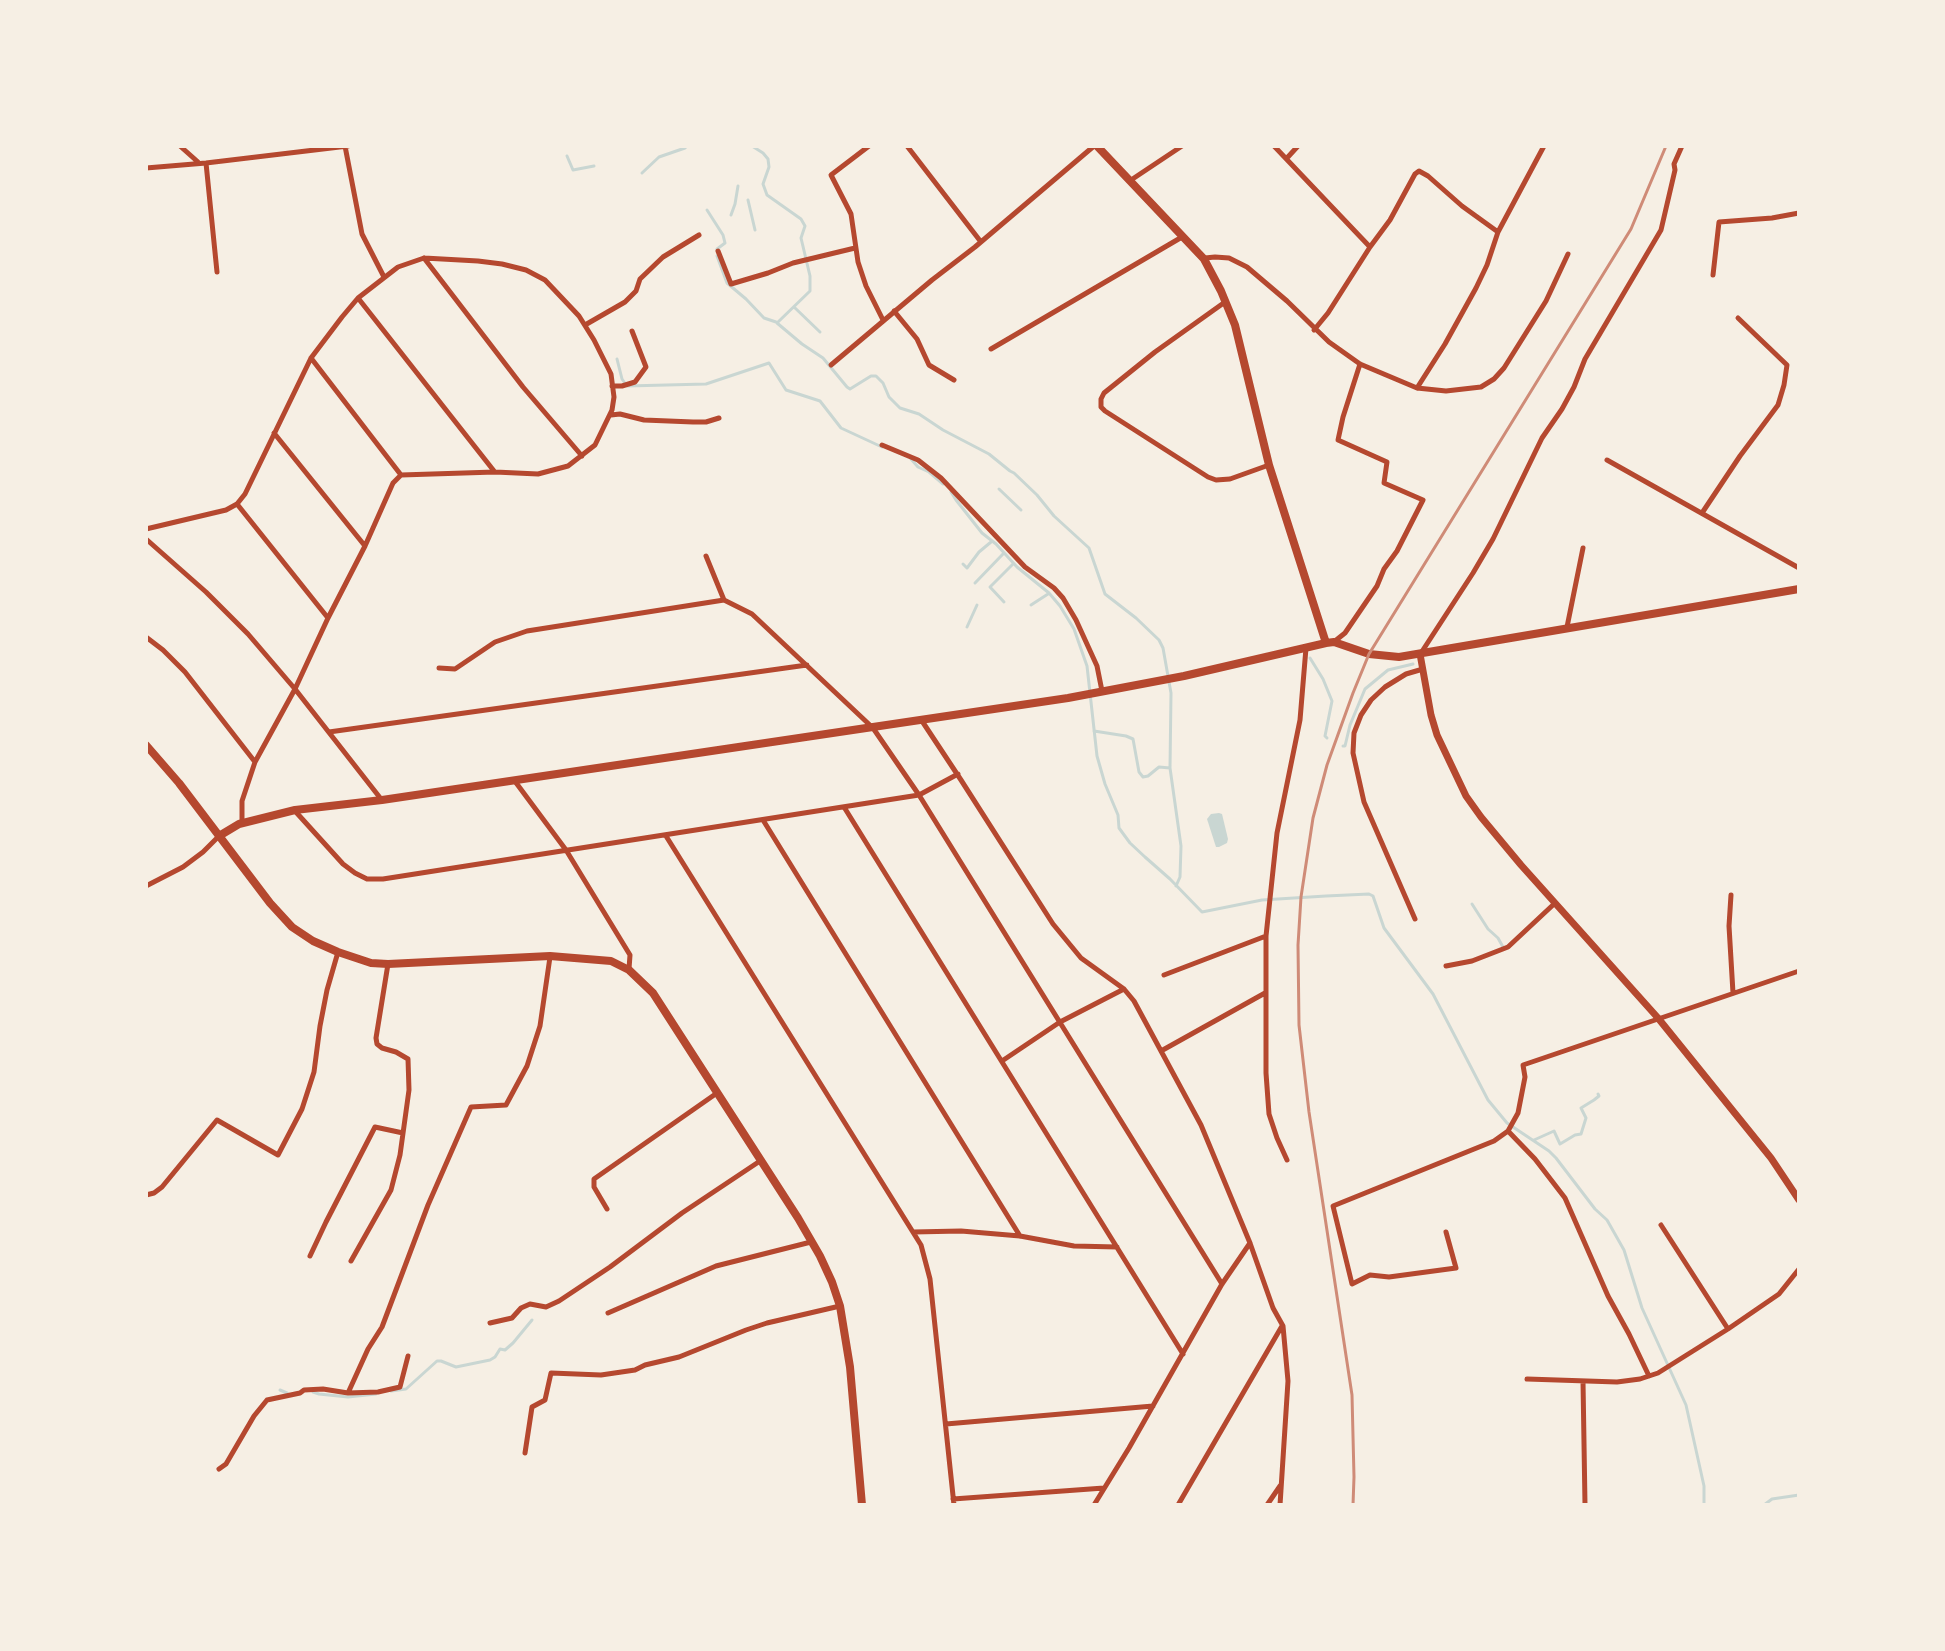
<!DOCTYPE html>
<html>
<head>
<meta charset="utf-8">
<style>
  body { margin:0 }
  #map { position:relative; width:1945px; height:1651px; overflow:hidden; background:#f6efe4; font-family:Manrope,sans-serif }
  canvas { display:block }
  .frame { position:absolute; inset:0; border:148px solid #f6efe4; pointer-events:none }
</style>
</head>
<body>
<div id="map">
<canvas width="1945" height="1651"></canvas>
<div class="frame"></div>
</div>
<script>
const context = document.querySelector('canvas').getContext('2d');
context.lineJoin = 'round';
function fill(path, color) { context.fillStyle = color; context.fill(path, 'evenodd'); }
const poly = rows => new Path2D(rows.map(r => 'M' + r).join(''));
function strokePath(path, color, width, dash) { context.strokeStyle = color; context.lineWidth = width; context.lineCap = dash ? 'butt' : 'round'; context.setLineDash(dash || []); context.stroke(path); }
fill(poly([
  [1219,813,1222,814,1228,839,1227,843,1219,847,1216,847,1207,819,1211,814]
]), '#c9d6d2');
strokePath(poly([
  [752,146,763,153,768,159,769,167,763,184,767,195,801,219,805,226,801,238,810,276,810,291,777,323,802,344,823,358,847,387,850,389,871,376,876,376,883,383,889,397,900,408,919,414,943,430,989,454,1010,471,1014,473,1037,495,1054,516,1089,548,1105,594,1136,618,1159,640,1163,648,1171,693,1170,768,1181,846,1180,877,1176,886],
  [567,156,573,170,594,166],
  [642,173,659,157,685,148,687,146],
  [748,200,755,230],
  [707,210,723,235,725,243,717,249],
  [731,215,735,204,738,186],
  [717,256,727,283,746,299,764,318,776,322],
  [794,307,820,332],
  [617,359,622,379,627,386,706,384,769,363,786,390,820,401,841,428,882,447],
  [911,459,918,467,929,472,943,484],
  [999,489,1021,510],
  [951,492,956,500,982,533,996,544,1017,567,1049,593,1060,606,1074,629,1087,666,1097,756,1105,784,1118,815,1119,828,1130,843,1145,857,1170,879,1202,912,1262,900,1326,896,1369,894,1373,896,1384,928,1433,994,1488,1100,1507,1123,1549,1151,1556,1158,1595,1209,1607,1220,1624,1250,1642,1308,1686,1405,1704,1486,1704,1505],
  [963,564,967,568,979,552,991,542],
  [975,583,1003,554],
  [1004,602,990,587,1013,564],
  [1031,605,1048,594],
  [967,627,977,605],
  [1310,658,1323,679,1332,701,1325,736,1327,738],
  [1094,731,1126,736,1133,739,1139,772,1143,777,1148,776,1159,767,1170,768],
  [1343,746,1345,746,1350,725,1365,689,1388,670,1413,664],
  [1472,904,1488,929,1498,938,1503,947],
  [1534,1140,1554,1131,1560,1144,1575,1135,1581,1134,1586,1118,1581,1108,1594,1100,1599,1096,1598,1094],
  [280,1390,287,1393],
  [391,1391,406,1389,437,1361,441,1361,456,1367,490,1360,495,1357,500,1349,505,1350,513,1343,532,1320],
  [313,1392,319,1394,348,1397,376,1394],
  [1764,1505,1772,1499,1799,1495]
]), '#c9d6d2', 3);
strokePath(poly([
  [180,146,198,162],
  [345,146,362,234,384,277],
  [869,146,831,175,851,214,858,262,866,286,883,320],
  [907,146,981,242],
  [1274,146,1370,247],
  [1287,158,1298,146],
  [206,163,217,272],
  [146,168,206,163,348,146],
  [1131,180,1182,146],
  [718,251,731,284,768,273,793,263,855,248],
  [424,258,523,387,582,456],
  [1205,258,1215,257,1229,258,1247,267,1287,301,1329,342,1360,364,1417,388,1446,391,1481,387,1494,379,1504,368,1546,301,1568,254],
  [1713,275,1719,222,1772,218,1799,213],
  [358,298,494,471],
  [1225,302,1155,352,1104,393,1101,399,1101,407,1105,411,1208,477,1216,480,1230,479,1269,465],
  [894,311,917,339,929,365,954,380],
  [585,325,625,302,636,291,640,279,663,257,699,235],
  [1314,330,1328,313,1370,247,1390,220,1415,174,1419,171,1428,176,1462,206,1498,232],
  [991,349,1182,237],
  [311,358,401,475],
  [831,365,932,280,975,247,1094,146],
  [612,386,622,386,635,382,646,367,632,331],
  [1417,388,1445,344,1476,288,1487,265,1498,232,1544,146],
  [611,415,620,414,644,420,693,422,706,422,719,418],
  [274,433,365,546],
  [882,445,918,460,941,478,1025,567,1054,588,1063,598,1076,620,1097,666,1102,691],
  [1607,460,1799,568],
  [237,504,328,618],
  [1702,513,1740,456,1778,405,1784,385,1787,365,1738,318],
  [146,529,226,510,237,504,245,494,311,358,342,317,358,298,398,267,424,258,478,261,502,264,526,270,545,280,579,316,594,340,611,374,614,397,612,410,595,445,568,466,538,474,495,472,401,475],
  [146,539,206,592,248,634,295,689,381,799],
  [706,556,724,600],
  [1567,627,1583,548],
  [146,637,163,650,185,672,255,762],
  [1335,641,1345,633,1377,586,1384,569,1397,551,1423,500,1384,483,1387,462,1338,440,1343,417,1360,364],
  [1421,653,1473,573,1493,539,1542,438,1562,409,1574,387,1585,359,1661,230,1675,170,1674,164,1682,146],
  [439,668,455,669,495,642,527,631,724,600,752,614,873,728,919,795,1222,1284],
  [922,721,961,780,1053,924,1081,958,1124,989,1134,1001,1201,1125,1250,1243,1273,1308,1283,1326,1288,1381,1280,1505],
  [329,732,807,665],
  [514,780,566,850,630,955,629,969],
  [844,807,1183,1354],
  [295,811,343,864,355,873,367,879,383,879,919,795,958,774],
  [763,820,1020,1236],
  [242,823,242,801,255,762,295,689,328,618,365,546,393,483,401,475],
  [666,836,921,1245,930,1279,954,1505],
  [146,886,183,867,203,852,219,836],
  [1731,895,1729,926,1733,993],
  [1415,919,1364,802,1353,753,1354,733,1361,715,1371,700,1385,687,1406,674,1423,669],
  [1446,966,1472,961,1508,947,1554,904],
  [1164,975,1266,936],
  [1161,1051,1265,993],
  [1002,1061,1060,1022,1124,989],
  [1508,1131,1535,1159,1565,1198,1608,1296,1629,1334,1649,1376],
  [1287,1160,1277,1138,1269,1114,1266,1073,1266,936,1277,833,1300,720,1306,648],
  [146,1195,154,1193,162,1187,217,1120,278,1155,302,1109,314,1072,320,1026,327,990,338,952],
  [607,1209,594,1187,594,1179,717,1093],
  [1661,1225,1728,1329],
  [913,1232,961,1231,1020,1236,1074,1246,1117,1247],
  [1446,1232,1456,1268,1389,1277,1370,1275,1352,1284,1333,1206,1494,1141,1508,1131,1518,1113,1525,1077,1523,1065,1799,971],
  [310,1256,326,1222,375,1127,403,1133],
  [351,1261,391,1190,400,1155,409,1090,408,1059,396,1052,382,1048,377,1044,376,1038,388,964],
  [608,1313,716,1266,811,1242],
  [490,1323,512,1318,521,1308,530,1304,546,1307,559,1301,610,1267,682,1213,760,1161],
  [1527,1379,1617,1382,1640,1379,1658,1373,1728,1329,1779,1294,1799,1269],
  [1583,1381,1585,1505],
  [348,1393,378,1392,400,1387,408,1356],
  [946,1424,1153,1406],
  [525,1453,532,1407,545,1400,551,1373,601,1375,635,1370,645,1365,679,1357,746,1330,767,1323,840,1306],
  [219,1469,226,1464,254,1416,267,1400,300,1393,304,1390,323,1389,348,1393,368,1349,382,1327,428,1205,471,1107,506,1105,527,1066,540,1026,550,957],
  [953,1499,1104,1488],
  [1094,1505,1129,1448,1222,1284,1250,1243],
  [1178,1505,1282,1326],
  [1267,1505,1280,1486]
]), '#b5482f', 5);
strokePath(poly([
  [1420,654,1431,715,1437,735,1466,796,1481,817,1521,865,1658,1018,1771,1158,1799,1200]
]), '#b5482f', 7);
strokePath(poly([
  [1097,146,1204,259,1221,291,1235,325,1269,465,1326,643],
  [146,745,179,783,270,903,292,927,313,941,338,952,371,963,388,964,550,956,611,961,629,970,653,993,798,1218,820,1256,832,1282,840,1306,850,1367,862,1505],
  [219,836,239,824,295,810,382,800,1068,698,1184,676,1326,643,1334,642,1369,654,1399,657,1799,589]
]), '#b5482f', 8);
strokePath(poly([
  [1353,1505,1354,1477,1352,1395,1309,1112,1299,1025,1298,945,1301,897,1313,818,1327,765,1353,693,1369,654,1631,229,1666,146]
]), '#cf8b77', 3);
</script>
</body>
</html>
